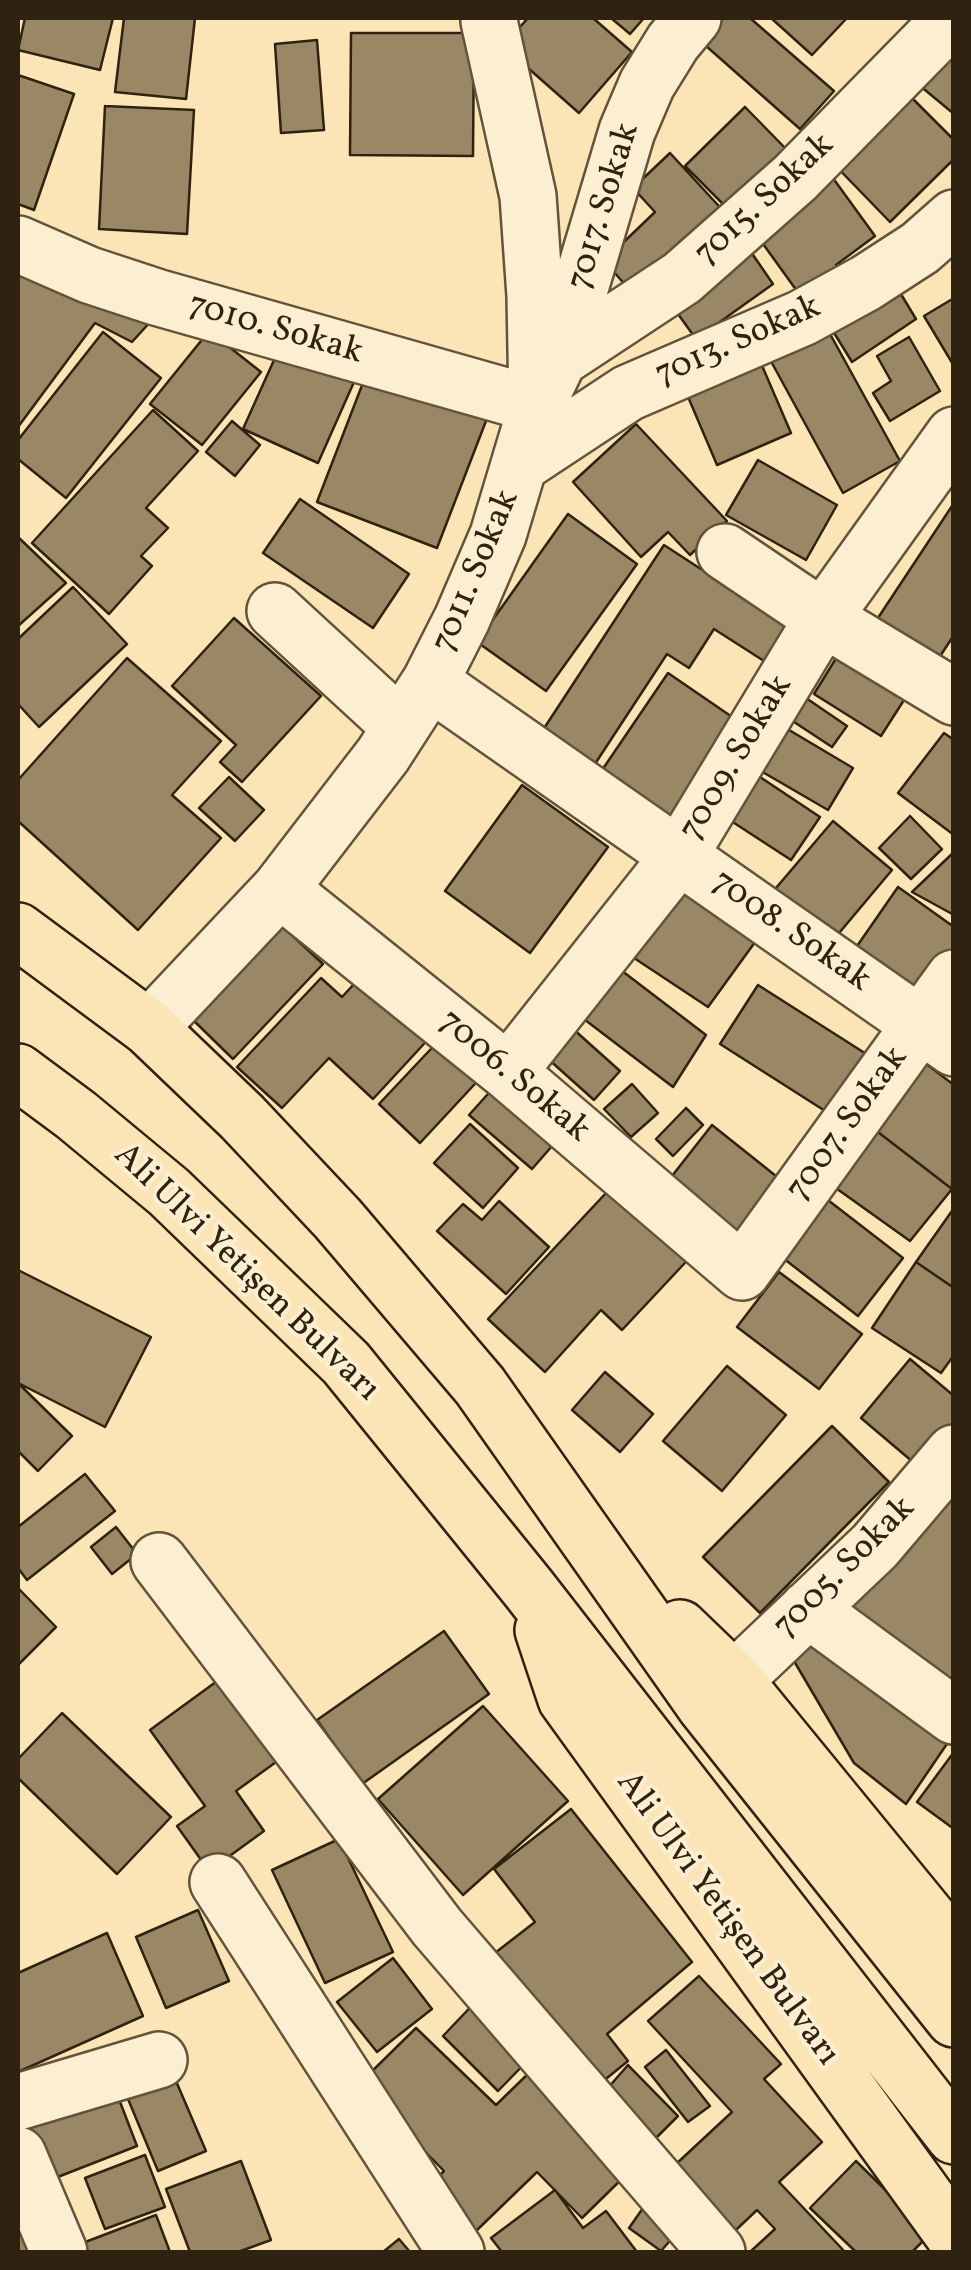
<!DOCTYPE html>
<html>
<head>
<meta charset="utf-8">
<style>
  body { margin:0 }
  #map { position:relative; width:971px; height:2270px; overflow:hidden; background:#fbe5b6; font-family:Vollkorn,serif }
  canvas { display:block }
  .frame { position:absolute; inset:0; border:20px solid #302210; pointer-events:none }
</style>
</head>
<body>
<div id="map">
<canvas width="971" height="2270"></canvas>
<div class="frame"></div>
</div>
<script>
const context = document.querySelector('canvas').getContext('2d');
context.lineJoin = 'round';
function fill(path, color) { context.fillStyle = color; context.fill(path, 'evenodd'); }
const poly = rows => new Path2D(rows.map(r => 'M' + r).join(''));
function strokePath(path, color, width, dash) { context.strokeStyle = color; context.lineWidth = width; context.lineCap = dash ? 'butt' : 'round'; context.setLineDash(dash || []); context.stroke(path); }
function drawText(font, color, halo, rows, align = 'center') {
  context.font = font + ' Vollkorn,serif'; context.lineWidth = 8; context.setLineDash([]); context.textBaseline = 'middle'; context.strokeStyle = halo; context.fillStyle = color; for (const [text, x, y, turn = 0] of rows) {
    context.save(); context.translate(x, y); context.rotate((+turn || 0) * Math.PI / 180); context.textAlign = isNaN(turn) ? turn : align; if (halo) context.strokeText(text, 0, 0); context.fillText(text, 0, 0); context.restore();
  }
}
const building = poly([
  [25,18,113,18,100,70,18,50,25,18],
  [124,18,195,18,186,99,115,92,124,18],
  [528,18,593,18,632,52,579,113,503,46,528,18],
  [611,18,644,18,630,34,611,18],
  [715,18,750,18,834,91,800,129,697,38,715,18],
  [771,18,847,18,812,55,771,18],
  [351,33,474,33,473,156,350,155,351,33],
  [317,40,324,130,281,133,275,44,317,40],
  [954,43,954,114,913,80,954,43],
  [18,75,74,94,34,210,18,204,18,75],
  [902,88,954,140,954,159,890,222,829,159,902,88],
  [105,106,194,110,187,234,99,229,105,106],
  [745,107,790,153,731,212,685,166,745,107],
  [670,153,728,216,638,299,604,261,655,212,633,188,670,153],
  [830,174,875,236,836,265,840,270,802,298,753,230,830,174],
  [751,252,773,284,696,339,673,307,751,252],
  [18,268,162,309,132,342,95,323,18,427,18,268],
  [893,281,916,319,852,362,828,323,893,281],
  [954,298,954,366,924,316,954,298],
  [824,323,900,461,843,493,767,354,824,323],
  [209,331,261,372,202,445,150,404,209,331],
  [103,332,161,378,66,498,18,459,18,440,103,332],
  [909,337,940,391,890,421,873,393,891,381,877,356,909,337],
  [283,340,358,373,318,463,243,429,283,340],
  [757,354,791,433,717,465,683,385,757,354],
  [371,362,491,408,437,548,317,502,371,362],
  [153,410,198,451,146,508,168,528,141,556,152,566,109,614,32,543,153,410],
  [232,421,260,445,235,476,206,452,232,421],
  [636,424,727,521,690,555,668,532,641,557,573,482,636,424],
  [758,460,837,505,806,560,726,515,758,460],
  [300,499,409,574,373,628,263,553,300,499],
  [954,503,954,635,929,673,868,633,954,503],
  [568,514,637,564,546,691,477,642,568,514],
  [18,537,66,583,18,626,18,537],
  [664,545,787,625,764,661,714,629,689,668,667,654,591,770,539,736,664,545],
  [73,587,127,644,39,727,18,704,18,639,73,587],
  [234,618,321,696,242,782,220,762,236,745,172,686,234,618],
  [843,647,911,689,881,736,814,694,843,647],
  [127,658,221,741,172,795,221,838,138,930,18,821,18,780,127,658],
  [668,673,738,721,668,827,596,779,668,673],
  [806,698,847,726,832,747,791,720,806,698],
  [779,724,853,768,828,810,754,767,779,724],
  [944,733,954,740,954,835,898,793,944,733],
  [754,773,820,817,791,860,725,817,754,773],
  [229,777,264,810,235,841,199,808,229,777],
  [522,785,608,847,530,953,445,891,522,785],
  [910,816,942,849,911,879,879,848,910,816],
  [833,821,892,870,829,945,770,895,833,821],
  [954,852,954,915,912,892,954,852],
  [679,877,758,938,708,1007,625,952,679,877],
  [898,887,954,927,954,962,917,1012,846,962,898,887],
  [281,925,323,964,233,1059,192,1019,281,925],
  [613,964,706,1035,673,1087,576,1013,613,964],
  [367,970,434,1033,373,1099,329,1058,282,1108,237,1067,321,978,342,997,367,970],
  [758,985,871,1057,833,1116,720,1044,758,985],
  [572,1028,620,1071,594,1100,546,1057,572,1028],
  [445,1034,486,1072,420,1143,379,1104,445,1034],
  [925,1063,954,1085,952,1189,874,1129,925,1063],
  [504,1076,566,1130,532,1169,469,1115,504,1076],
  [632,1084,658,1113,631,1137,604,1109,632,1084],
  [686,1108,703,1125,673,1156,656,1139,686,1108],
  [470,1124,518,1168,483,1208,434,1163,470,1124],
  [712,1125,786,1184,735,1249,661,1190,712,1125],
  [874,1129,952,1189,910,1241,833,1186,874,1129],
  [621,1177,698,1249,622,1330,601,1310,545,1372,488,1319,621,1177],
  [824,1197,903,1258,858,1316,779,1255,824,1197],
  [499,1201,549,1247,506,1294,437,1231,463,1204,482,1220,499,1201],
  [954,1208,954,1288,916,1262,954,1208],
  [916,1262,954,1288,954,1355,941,1373,872,1328,916,1262],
  [18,1270,151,1337,105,1427,18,1383,18,1270],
  [779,1272,862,1334,819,1389,737,1327,779,1272],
  [910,1359,954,1396,954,1429,920,1468,861,1418,910,1359],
  [727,1366,786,1415,722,1491,663,1441,727,1366],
  [605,1372,653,1414,620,1452,572,1410,605,1372],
  [18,1383,72,1436,38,1471,18,1451,18,1383],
  [832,1426,889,1482,760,1613,703,1557,832,1426],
  [85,1474,115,1511,27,1580,18,1568,18,1527,85,1474],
  [943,1492,954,1501,954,1697,847,1606,943,1492],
  [116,1527,137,1554,112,1574,91,1547,116,1527],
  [18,1588,56,1627,18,1665,18,1588],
  [821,1628,953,1735,906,1804,854,1763,794,1661,821,1628],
  [444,1631,489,1694,362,1784,317,1720,444,1631],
  [224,1676,283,1757,236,1791,264,1831,209,1871,177,1826,205,1806,150,1730,224,1676],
  [483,1706,568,1801,463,1895,378,1799,483,1706],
  [62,1713,171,1817,117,1874,18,1778,18,1759,62,1713],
  [954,1752,954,1829,917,1802,954,1752],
  [571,1809,692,1962,607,2034,628,2061,586,2095,482,1963,535,1922,494,1869,571,1809],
  [339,1839,393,1952,325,1983,272,1870,339,1839],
  [198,1910,229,1981,166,2008,136,1937,198,1910],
  [107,1933,143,2016,18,2072,18,1973,107,1933],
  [393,1958,432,2009,377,2052,337,2002,393,1958],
  [699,1976,781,2064,764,2079,822,2142,779,2182,845,2252,750,2252,775,2229,757,2210,720,2245,660,2179,732,2112,648,2021,699,1976],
  [480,1997,536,2052,498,2091,443,2036,480,1997],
  [416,2028,496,2105,532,2070,635,2166,582,2218,537,2172,476,2231,431,2184,444,2171,359,2084,416,2028],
  [666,2050,710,2106,688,2122,645,2067,666,2050],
  [628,2065,678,2116,640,2154,601,2096,628,2065],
  [170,2067,206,2151,158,2171,123,2087,170,2067],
  [112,2081,137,2146,45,2182,20,2118,112,2081],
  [145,2155,165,2207,105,2229,85,2178,145,2155],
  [241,2161,271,2240,238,2252,190,2252,166,2189,241,2161],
  [856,2161,930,2234,912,2252,856,2252,810,2208,856,2161],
  [555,2190,583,2228,606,2211,637,2252,502,2252,491,2238,555,2190],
  [650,2198,681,2228,661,2251,629,2228,650,2198],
  [18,2208,30,2252,18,2252,18,2208],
  [156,2215,170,2252,69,2252,67,2249,156,2215],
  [399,2239,410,2252,383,2252,399,2239]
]);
fill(building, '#9a8766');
strokePath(building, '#302210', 2.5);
const minor = poly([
  [18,244,89,275,156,297,537,405,559,359,627,131,647,84,673,42,693,18],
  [559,359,682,278,795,178,952,18],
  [522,463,628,393,802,318,866,283,920,248,954,218],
  [725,552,823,618,954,697],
  [275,611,401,727],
  [430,682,954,1048],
  [280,889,508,1072,742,1272,954,978],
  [149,1028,280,889,383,755,430,682,462,619,498,535,537,405,535,296,528,196,489,21],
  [508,1072,679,856,823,618,954,435],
  [159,1561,437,1927,717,2252],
  [808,1609,954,1716],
  [734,1680,875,1546,954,1453],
  [218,1882,456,2252],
  [18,2102,159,2060],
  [18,2155,59,2252]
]);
const major = poly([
  [18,931,149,1028,242,1117,338,1219,480,1386,705,1706,954,2019],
  [18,1072,76,1115,169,1192,346,1363,529,1589,954,2136],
  [680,1628,734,1680,954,1949],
  [543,1630,566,1699,954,2236]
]);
strokePath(minor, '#63533a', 60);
strokePath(major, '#302210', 60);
strokePath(minor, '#fceed0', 55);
strokePath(major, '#fbe5b6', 55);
drawText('35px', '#302210', '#fceed0', [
  ["7015. Sokak",766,201,-43],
  ["7017. Sokak",606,207,-73],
  ["7010. Sokak",275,331,16],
  ["7013. Sokak",739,343,-24],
  ["7011. Sokak",478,572,-67],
  ["7009. Sokak",738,759,-59],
  ["7008. Sokak",790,933,35],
  ["7006. Sokak",513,1078,40],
  ["7007. Sokak",849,1125,-54],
  ["Ali Ulvi Yetişen Bulvarı",245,1274,44],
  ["7005. Sokak",846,1569,-45],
  ["Ali Ulvi Yetişen Bulvarı",726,1920,54]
]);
</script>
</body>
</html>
